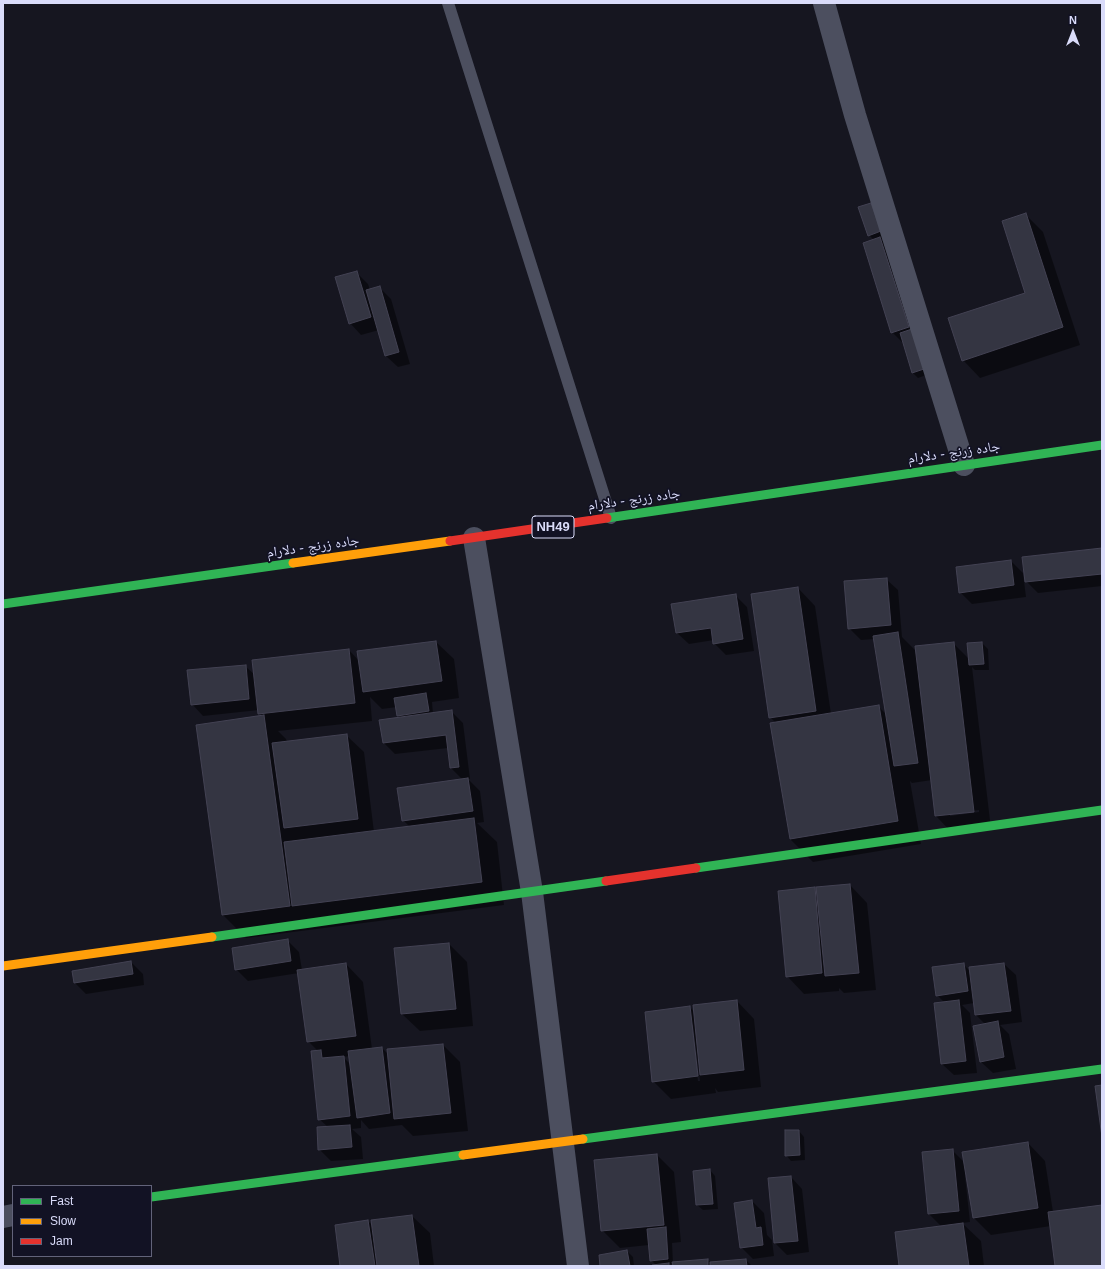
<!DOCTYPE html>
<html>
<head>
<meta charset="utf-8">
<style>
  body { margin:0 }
  #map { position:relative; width:1105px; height:1269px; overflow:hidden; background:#161620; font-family:Arial,sans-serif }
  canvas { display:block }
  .frame { position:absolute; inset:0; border:4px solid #dadcfa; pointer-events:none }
  .legend { position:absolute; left:12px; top:1185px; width:140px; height:72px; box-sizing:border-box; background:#121224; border:1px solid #62637a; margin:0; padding:5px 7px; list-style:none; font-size:12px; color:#dadcfa }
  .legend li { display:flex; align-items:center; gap:8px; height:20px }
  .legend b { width:20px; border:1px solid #62637a }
  .north { position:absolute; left:1053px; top:12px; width:40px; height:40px; -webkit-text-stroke:3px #121224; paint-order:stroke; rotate:0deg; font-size:11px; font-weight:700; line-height:16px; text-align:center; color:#dadcfa }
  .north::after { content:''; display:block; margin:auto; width:14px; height:18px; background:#dadcfa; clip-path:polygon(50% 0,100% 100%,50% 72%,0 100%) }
</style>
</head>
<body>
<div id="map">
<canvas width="1105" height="1269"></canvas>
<div class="frame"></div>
<ul class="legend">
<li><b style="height:5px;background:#30b455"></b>Fast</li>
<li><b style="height:5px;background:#ff9f0a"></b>Slow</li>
<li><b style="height:5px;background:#e5322d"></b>Jam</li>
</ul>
<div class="north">N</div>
</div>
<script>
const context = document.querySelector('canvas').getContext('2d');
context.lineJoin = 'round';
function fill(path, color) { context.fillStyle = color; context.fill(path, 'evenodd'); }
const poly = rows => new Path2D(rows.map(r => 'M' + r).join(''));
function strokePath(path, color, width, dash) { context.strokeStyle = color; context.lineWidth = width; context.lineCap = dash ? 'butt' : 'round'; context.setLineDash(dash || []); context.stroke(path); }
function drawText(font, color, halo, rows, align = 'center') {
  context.font = font + ' Arial,"Noto Naskh Arabic",sans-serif'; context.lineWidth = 3.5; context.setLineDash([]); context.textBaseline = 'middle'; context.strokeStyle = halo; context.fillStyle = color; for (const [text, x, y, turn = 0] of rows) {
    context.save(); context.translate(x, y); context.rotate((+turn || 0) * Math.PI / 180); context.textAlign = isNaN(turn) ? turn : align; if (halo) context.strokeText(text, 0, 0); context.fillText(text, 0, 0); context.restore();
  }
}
fill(poly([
  [860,208,886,237,881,239,892,250,929,374,918,378,912,372,904,344,892,332,874,240,869,235],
  [1025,214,1043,232,1080,345,980,378,963,360,1027,293],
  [356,272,368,284,370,290,379,287,391,299,410,364,398,367,386,356,379,330,361,335,350,323],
  [1102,549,1102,586,1038,593,1026,581],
  [1011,561,1023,573,1026,597,972,604,960,592],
  [886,579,898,590,902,637,916,651,953,643,969,659,982,643,988,649,989,670,975,670,972,667,991,829,953,834,936,816,932,780,912,783,910,781,921,844,813,862,790,839,776,723,770,717,798,588,815,606,831,714,878,706,887,715,875,639,861,640,849,628],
  [979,810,979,812,950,816,950,814],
  [735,595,747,607,754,651,726,655,714,643,714,640,689,644,677,633],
  [436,642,454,659,459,698,432,702,433,714,451,711,463,723,470,779,468,779,480,791,484,822,477,823,497,842,504,905,246,938,223,915,197,725,262,717,259,710,203,716,192,704,245,666,255,675,349,650,360,662,358,652],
  [370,697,382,709,397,707,398,715,401,718,383,742,395,754,448,748,451,768,463,780,403,820,410,827,374,832,364,752,346,735,287,742,286,739,278,731,372,721],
  [850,885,867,903,876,990,844,993,839,988,839,991,804,994,787,976,814,888,818,892],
  [287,940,299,952,302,970,346,964,363,982,372,1049,382,1048,389,1055,443,1045,460,1062,468,1131,413,1136,402,1125,369,1129,361,1120,361,1128,352,1129,361,1137,363,1159,331,1161,319,1149,328,1127,319,1119,318,1051,308,1041,299,973,248,981,236,969],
  [350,1056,351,1065,343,1057],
  [449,944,467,962,473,1026,420,1031,402,1014,395,949],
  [131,962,143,974,144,985,86,994,75,983],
  [963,964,970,971,1004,964,1016,975,1022,1022,1000,1025,1009,1034,1016,1069,993,1073,981,1062,986,1025,976,1015,974,1003,962,1005,970,1013,977,1073,954,1075,942,1064,944,1002,937,995],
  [737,1001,754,1019,761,1087,718,1092,715,1088,716,1093,671,1099,653,1081,690,1007,694,1012],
  [691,1025,693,1025,700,1081,698,1081],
  [799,1131,804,1137,805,1160,791,1161,786,1155],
  [1028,1143,1045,1161,1053,1212,1102,1207,1102,1266,1056,1266,1051,1226,991,1235,974,1218,967,1175,965,1176,970,1222,962,1223,981,1241,984,1266,900,1266,942,1227,929,1214,952,1150,965,1163],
  [657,1155,674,1172,681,1242,672,1243,673,1263,707,1260,711,1263,746,1260,752,1266,674,1266,673,1264,653,1266,656,1265,651,1260,649,1245,620,1248,602,1230],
  [710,1170,715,1176,718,1209,703,1210,697,1205],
  [791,1177,802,1189,809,1252,787,1255,775,1243],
  [752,1201,764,1213,767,1235,772,1240,774,1256,753,1259,741,1247],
  [412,1216,430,1233,434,1266,341,1266,368,1221,373,1226],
  [627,1251,633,1257,634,1266,601,1266]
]), '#0007');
const building = poly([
  [871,203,881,231,868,236,858,207,871,203],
  [1026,213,1063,327,962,361,948,318,1025,293,1002,221,1026,213],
  [880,237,909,327,891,333,863,243,880,237],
  [357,271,371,317,349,324,335,277,357,271],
  [380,286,399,352,385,356,366,290,380,286],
  [912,329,924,369,912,373,900,333,912,329],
  [1102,548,1102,574,1025,582,1022,557,1102,548],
  [1011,560,1014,585,959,593,956,567,1011,560],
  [887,578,891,625,848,629,844,581,887,578],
  [798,587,816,711,769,718,751,594,798,587],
  [736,594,743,639,713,644,711,628,676,633,671,604,736,594],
  [898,632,918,763,894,766,873,636,898,632],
  [436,641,442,681,363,692,357,651,436,641],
  [954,642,974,812,935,816,915,646,954,642],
  [982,642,984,664,969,665,967,643,982,642],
  [349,649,355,703,258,714,252,660,349,649],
  [246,665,249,699,191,705,187,670,246,665],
  [426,693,429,711,397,716,394,698,426,693],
  [879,705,898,821,790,839,770,723,879,705],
  [452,710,459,767,450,768,446,735,383,743,379,720,452,710],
  [264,715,290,906,222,915,196,725,264,715],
  [347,734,358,819,284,828,272,743,347,734],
  [468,778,473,811,402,821,397,788,468,778],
  [474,818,482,882,292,906,284,842,474,818],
  [850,884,859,973,825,976,816,887,850,884],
  [815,887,822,973,786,977,778,891,815,887],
  [288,939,291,961,235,970,232,948,288,939],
  [449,943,456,1009,401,1014,394,948,449,943],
  [131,961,133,974,74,983,72,971,131,961],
  [346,963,356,1036,307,1042,297,970,346,963],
  [964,963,968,991,936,996,932,967,964,963],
  [1004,963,1011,1011,975,1015,969,967,1004,963],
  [737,1000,744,1070,700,1075,693,1005,737,1000],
  [959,1000,966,1061,941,1064,934,1003,959,1000],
  [690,1006,698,1076,652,1082,645,1012,690,1006],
  [998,1021,1004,1057,980,1062,973,1026,998,1021],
  [443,1044,451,1113,394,1119,387,1049,443,1044],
  [382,1047,390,1113,357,1118,348,1051,382,1047],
  [321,1050,322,1058,344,1056,350,1116,318,1120,311,1051,321,1050],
  [1102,1085,1102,1137,1095,1086,1102,1085],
  [350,1125,352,1147,318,1150,317,1127,350,1125],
  [785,1130,799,1130,800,1155,785,1156,785,1130],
  [1028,1142,1038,1208,973,1218,962,1152,1028,1142],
  [953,1149,959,1211,928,1214,922,1152,953,1149],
  [657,1154,664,1225,601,1231,594,1160,657,1154],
  [710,1169,713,1204,696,1205,693,1171,710,1169],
  [791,1176,798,1241,774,1243,768,1178,791,1176],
  [752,1200,756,1228,761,1227,763,1245,740,1248,734,1203,752,1200],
  [1102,1205,1102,1266,1055,1266,1048,1212,1102,1205],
  [412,1215,419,1266,377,1266,371,1220,412,1215],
  [368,1220,375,1266,340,1266,335,1225,368,1220],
  [963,1223,969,1266,899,1266,895,1232,963,1223],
  [666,1227,668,1259,650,1261,647,1229,666,1227],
  [627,1250,630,1266,600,1266,599,1255,627,1250],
  [708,1259,708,1266,673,1266,672,1262,708,1259],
  [746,1259,747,1266,710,1266,710,1262,746,1259],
  [669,1263,669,1266,652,1266,652,1265,669,1263]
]);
fill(building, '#343542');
strokePath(building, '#434253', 1);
strokePath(poly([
  [448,3,611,518]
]), '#4c4f5f', 12);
strokePath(poly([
  [824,3,855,115,964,465],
  [474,538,532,892,578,1266],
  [3,1217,13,1215]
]), '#4c4f5f', 22);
strokePath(poly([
  [607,518,1102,445],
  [3,604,293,563],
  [696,868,1102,810],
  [212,937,606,881],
  [583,1139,1102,1069],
  [151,1197,463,1155]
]), '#30b455', 9);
strokePath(poly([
  [293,563,450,541],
  [3,966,212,937],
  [463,1155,583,1139]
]), '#ff9f0a', 9);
strokePath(poly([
  [450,541,607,518],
  [606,881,696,868]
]), '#e5322d', 9);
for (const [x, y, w] of [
  [553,527,42]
]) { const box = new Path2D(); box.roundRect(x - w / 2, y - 11, w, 22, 3); context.fillStyle = '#121224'; context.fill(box); strokePath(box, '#dadcfa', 1); }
drawText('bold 13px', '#dadcfa', null, [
  ["NH49",553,527]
]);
drawText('14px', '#dadcfa', '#121224', [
  ["جاده زرنج - دلارام",954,453,-8],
  ["جاده زرنج - دلارام",634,500,-8],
  ["جاده زرنج - دلارام",313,547,-8]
]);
</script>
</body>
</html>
